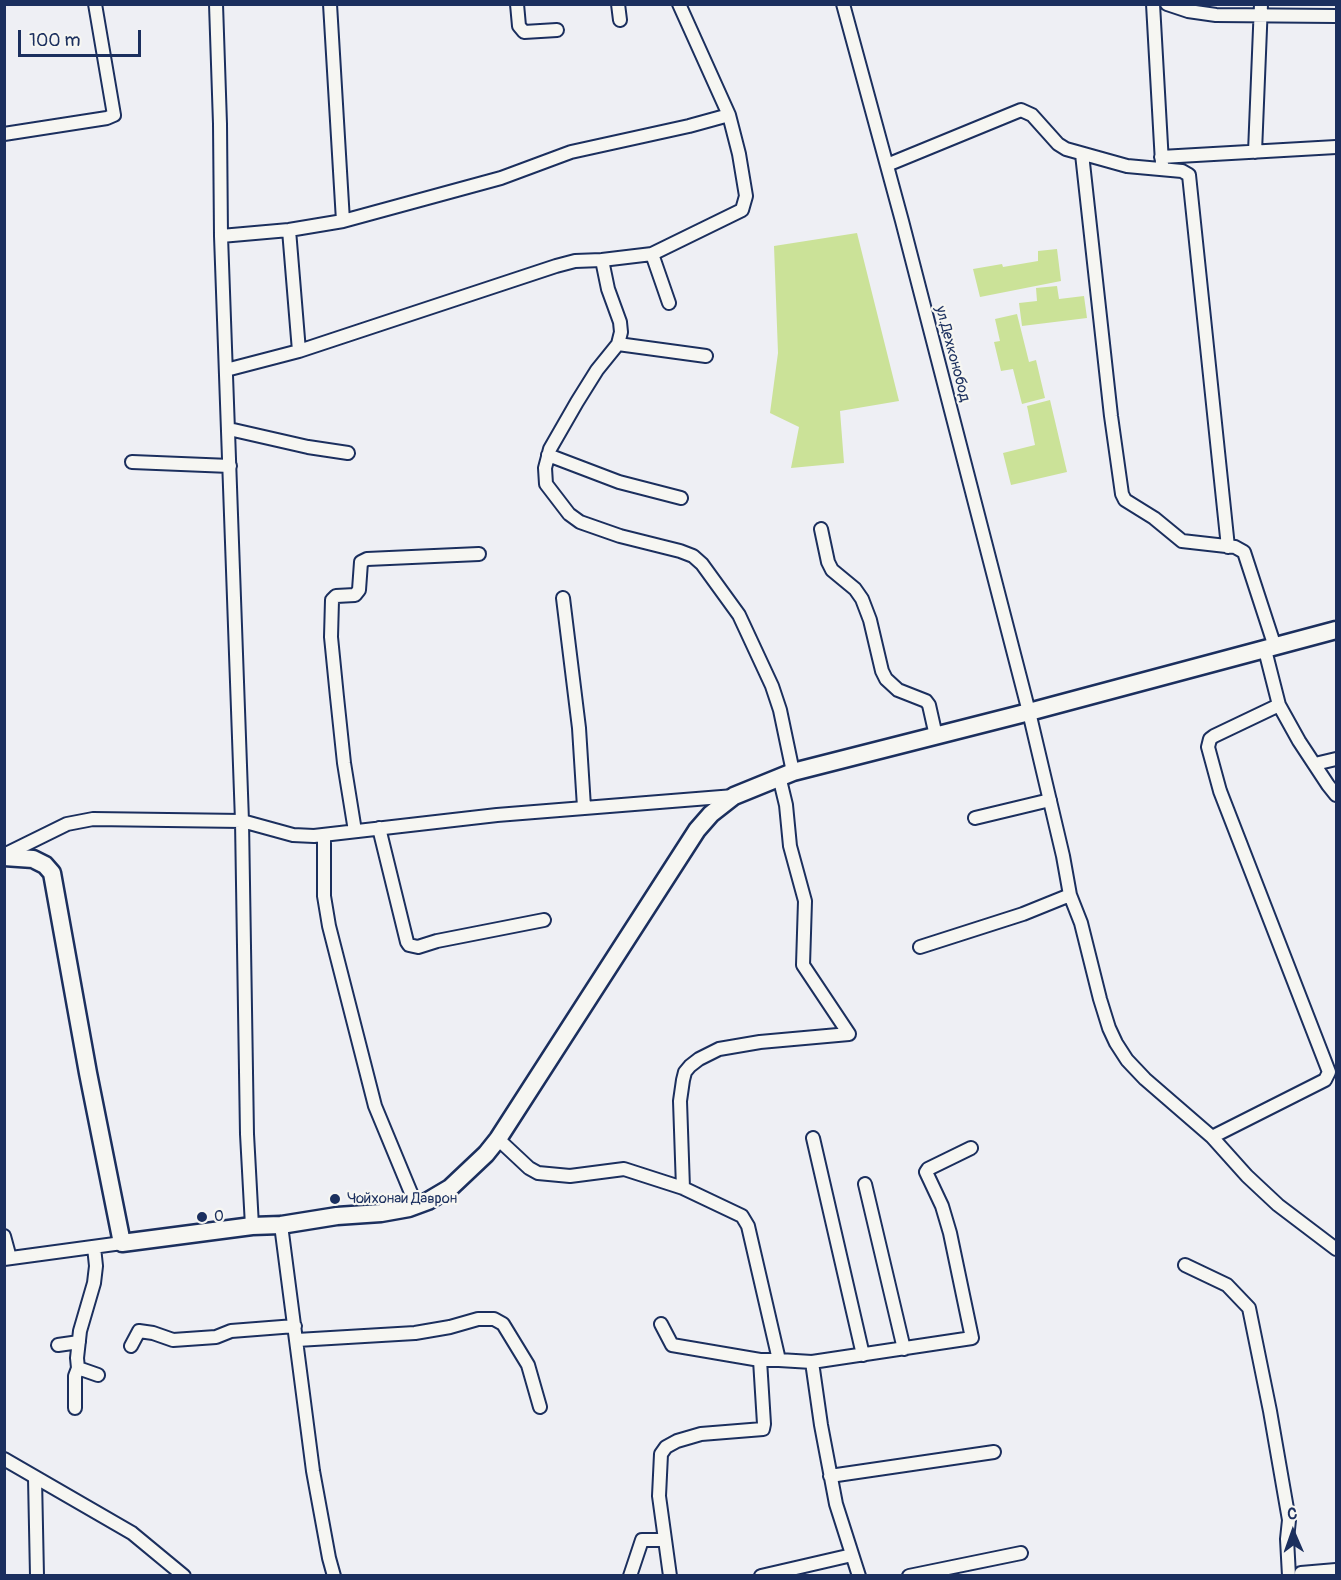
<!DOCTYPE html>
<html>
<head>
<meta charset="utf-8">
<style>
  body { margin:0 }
  #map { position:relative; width:1341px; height:1580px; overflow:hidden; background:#eeeff4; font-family:Pangolin,sans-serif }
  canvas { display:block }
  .frame { position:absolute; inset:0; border:6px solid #1b2f5e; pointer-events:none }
  .north { position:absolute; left:1263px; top:1502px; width:60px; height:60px; -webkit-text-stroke:4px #f6f6f2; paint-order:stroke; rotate:358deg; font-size:16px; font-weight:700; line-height:24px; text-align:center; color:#1b2f5e }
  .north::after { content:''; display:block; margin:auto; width:21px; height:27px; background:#1b2f5e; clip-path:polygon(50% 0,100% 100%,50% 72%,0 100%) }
  .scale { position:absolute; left:18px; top:30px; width:123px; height:27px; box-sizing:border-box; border:3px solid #1b2f5e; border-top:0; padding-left:8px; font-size:18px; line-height:21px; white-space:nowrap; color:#1b2f5e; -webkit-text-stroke:4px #f6f6f2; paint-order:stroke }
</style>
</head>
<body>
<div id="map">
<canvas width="1341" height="1580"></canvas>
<div class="frame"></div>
<div class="north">С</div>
<div class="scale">100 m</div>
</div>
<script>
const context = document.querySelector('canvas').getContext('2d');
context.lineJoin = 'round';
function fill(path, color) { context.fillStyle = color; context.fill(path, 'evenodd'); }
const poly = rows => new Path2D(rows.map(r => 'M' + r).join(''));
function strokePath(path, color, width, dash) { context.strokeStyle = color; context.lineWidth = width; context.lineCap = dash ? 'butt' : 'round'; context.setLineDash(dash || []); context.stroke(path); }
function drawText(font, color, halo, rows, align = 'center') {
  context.font = font + ' Pangolin,sans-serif'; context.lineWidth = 4.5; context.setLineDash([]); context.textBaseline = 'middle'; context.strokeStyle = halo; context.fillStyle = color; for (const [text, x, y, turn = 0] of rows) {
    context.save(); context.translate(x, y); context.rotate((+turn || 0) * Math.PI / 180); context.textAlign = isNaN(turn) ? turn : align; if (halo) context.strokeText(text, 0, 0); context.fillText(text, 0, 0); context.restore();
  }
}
fill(poly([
  [857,233,899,401,840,411,844,463,791,468,799,427,770,413,778,353,774,246],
  [1057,249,1061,281,980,297,973,269,1002,264,1003,267,1038,261,1038,251],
  [1057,286,1059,299,1084,296,1087,318,1022,326,1019,303,1037,301,1036,288],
  [1017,314,1029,362,1036,360,1045,398,1022,404,1013,369,1001,371,994,342,1000,341,995,319],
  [1050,400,1067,472,1011,485,1003,453,1035,445,1027,406]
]), '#cbe298');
const minor = poly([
  [330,4,343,221],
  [517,4,519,26,524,32,557,30],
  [618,4,620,20],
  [843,4,902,221,1029,712,1063,856,1070,895,1081,923,1100,999,1109,1028,1116,1043,1127,1060,1145,1079,1212,1137,1247,1176,1278,1205,1336,1249],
  [1153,4,1162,163],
  [1167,4,1188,11,1216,15,1336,16],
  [4,134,107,118,114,115,95,4],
  [1255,152,1261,4],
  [1082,154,1111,416,1122,494,1125,500,1154,518,1182,541,1235,547,1244,552,1275,647],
  [1161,157,1336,147],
  [887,165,1021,110,1032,115,1058,144,1066,149,1127,166,1182,171,1189,175,1228,547],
  [289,230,299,351],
  [221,236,289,230,343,221,501,178,571,152,689,126,729,115],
  [652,254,669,303],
  [602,260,608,289,620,322,621,332,618,344,597,370,577,402,550,449,545,468,546,484,569,514,580,522,620,536,680,551,693,556,702,564,739,615,772,686,780,710,793,772],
  [618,344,706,356],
  [226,370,299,351,556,266,575,261,602,260,652,254,742,210,746,196,739,154,729,115,679,4],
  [229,429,308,447,348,453],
  [548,455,619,482,681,498],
  [132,462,230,466],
  [821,529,828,562,832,570,855,589,862,599,870,620,882,671,886,679,898,690,926,701,929,705,936,736],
  [563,598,579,728,584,807],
  [1279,705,1299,741,1328,785,1336,795],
  [1315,764,1336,759],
  [975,818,1050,800],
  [379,828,407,942,409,945,418,947,437,941,544,920],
  [355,831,344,763,337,697,331,637,332,600,336,596,355,595,359,590,361,562,367,559,479,554],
  [324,835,324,896,329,926,375,1106,416,1205],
  [4,855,67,824,93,819,242,821,221,236,220,124,216,4],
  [920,947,1023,914,1070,895],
  [1212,1137,1325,1080,1329,1072,1220,791,1208,747,1210,739,1214,736,1279,705,1265,650],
  [813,1138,863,1355],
  [498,1139,529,1168,538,1173,570,1176,624,1169,683,1188,742,1216,748,1226,779,1360,760,1360,764,1424,763,1429,701,1434,677,1441,666,1447,661,1454,659,1496,670,1576],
  [865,1184,904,1349],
  [683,1188,680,1101,683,1080,685,1072,690,1066,699,1059,719,1049,760,1042,849,1034,803,965,805,901,790,846,786,805,779,776],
  [281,1225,313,1471,329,1558,334,1576],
  [252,1226,247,1134,242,821,293,835,314,836,497,815,734,796],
  [4,1236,10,1258],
  [94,1247,96,1266,94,1283,80,1331,77,1358,78,1368,98,1375],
  [4,1259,122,1243],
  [1185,1265,1227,1285,1249,1308,1270,1411,1289,1520,1287,1539,1289,1576],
  [661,1324,672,1345,760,1360],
  [297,1340,415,1333,450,1327,478,1319,494,1319,503,1324,528,1365,540,1407],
  [58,1345,79,1342],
  [131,1346,139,1331,153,1333,173,1340,216,1337,231,1331,295,1326],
  [779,1360,812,1362,972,1338,950,1233,942,1206,926,1172,928,1169,971,1148],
  [812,1362,821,1425,836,1504,859,1576],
  [75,1408,75,1376,78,1368],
  [4,1459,132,1533,184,1576],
  [830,1476,994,1452],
  [35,1478,37,1576],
  [1301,1573,1336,1570],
  [630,1576,642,1540,664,1540],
  [761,1576,852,1555],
  [909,1576,1021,1553]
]);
const major = poly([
  [4,857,33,859,45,865,52,873,88,1073,122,1243,252,1226,281,1225,337,1216,381,1213,409,1208,428,1201,450,1188,486,1154,498,1139,697,830,711,814,734,796,793,772,1029,712,1336,630]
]);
strokePath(minor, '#1b2f5e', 16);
strokePath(major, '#1b2f5e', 21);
strokePath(minor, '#f6f6f2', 12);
strokePath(major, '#f6f6f2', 16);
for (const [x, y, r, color] of [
  [335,1199,6,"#1b2f5e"],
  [202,1217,6,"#1b2f5e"]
]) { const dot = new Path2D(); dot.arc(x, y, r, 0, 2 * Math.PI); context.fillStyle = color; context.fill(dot); strokePath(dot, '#f6f6f2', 2); }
drawText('15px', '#1b2f5e', '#f6f6f2', [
  ["ул.Дехконобод",952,354,75]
]);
drawText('15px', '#1b2f5e', '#f6f6f2', [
  ["Чойхонаи Даврон",347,1199],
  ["O",214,1217]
], 'left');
</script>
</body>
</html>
